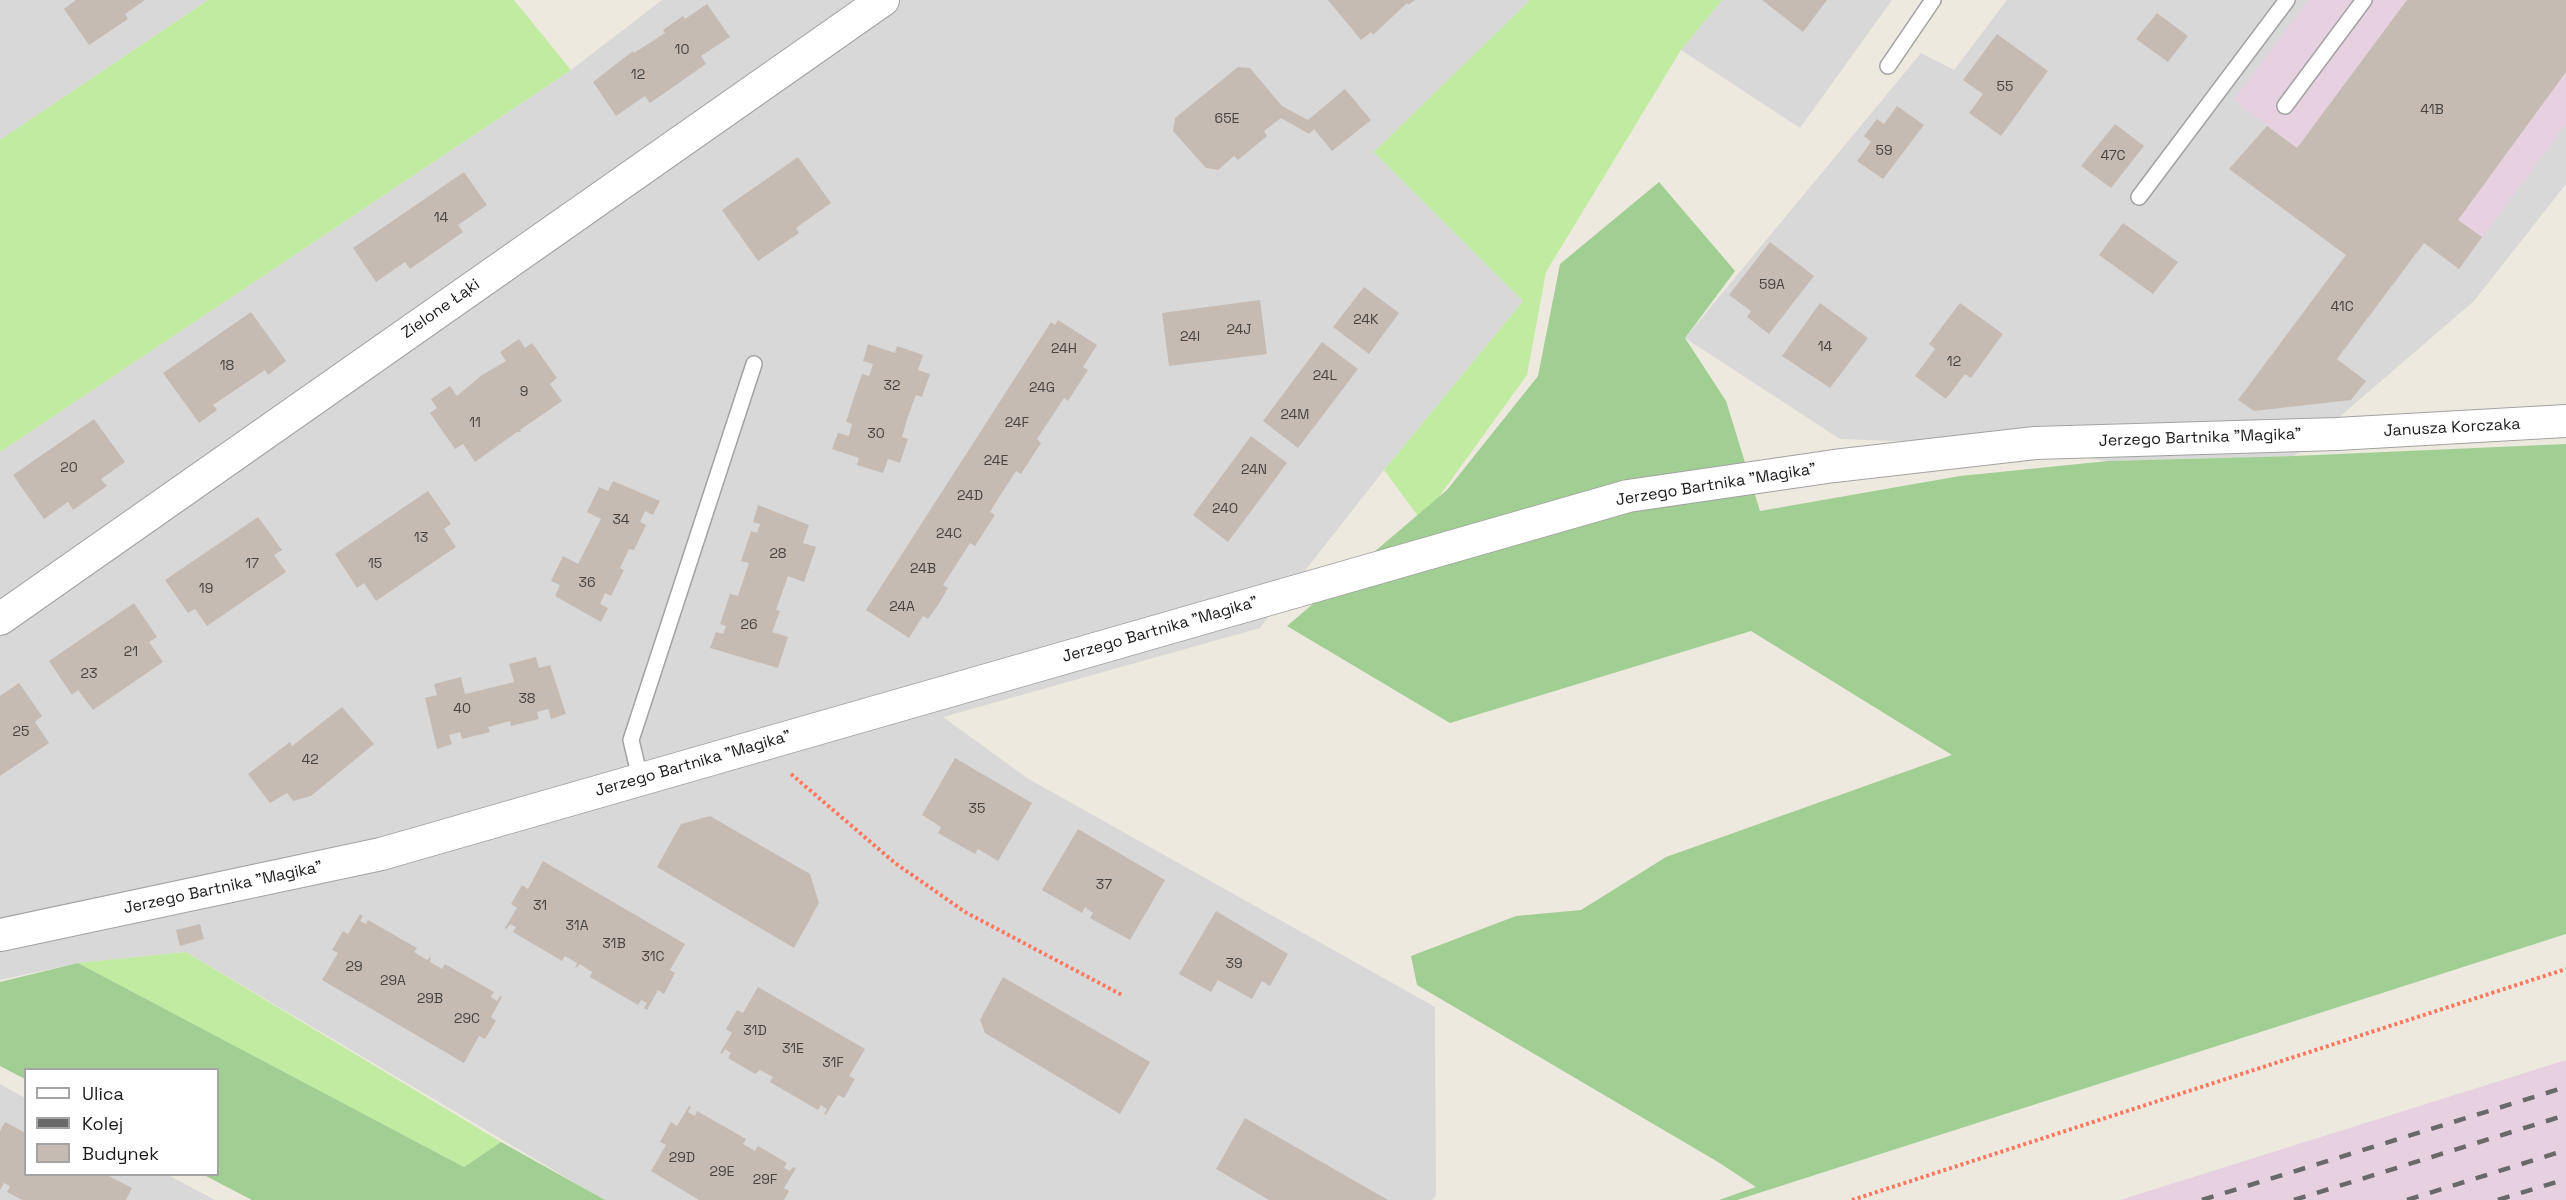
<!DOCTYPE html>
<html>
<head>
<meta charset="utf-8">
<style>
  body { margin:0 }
  #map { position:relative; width:2566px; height:1200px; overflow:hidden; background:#ede9df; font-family:"Space Grotesk",sans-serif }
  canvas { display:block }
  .legend { position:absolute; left:24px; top:1068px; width:195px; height:108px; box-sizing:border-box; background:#fff; border:2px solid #a4a4a4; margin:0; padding:8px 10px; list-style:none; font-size:18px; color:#1b1b1b }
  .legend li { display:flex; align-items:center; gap:12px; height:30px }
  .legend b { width:30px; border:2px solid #a4a4a4 }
</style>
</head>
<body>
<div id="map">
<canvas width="2566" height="1200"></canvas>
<ul class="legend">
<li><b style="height:8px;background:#fff"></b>Ulica</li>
<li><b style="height:8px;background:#696969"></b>Kolej</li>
<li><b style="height:16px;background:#c5bbb3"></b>Budynek</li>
</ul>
</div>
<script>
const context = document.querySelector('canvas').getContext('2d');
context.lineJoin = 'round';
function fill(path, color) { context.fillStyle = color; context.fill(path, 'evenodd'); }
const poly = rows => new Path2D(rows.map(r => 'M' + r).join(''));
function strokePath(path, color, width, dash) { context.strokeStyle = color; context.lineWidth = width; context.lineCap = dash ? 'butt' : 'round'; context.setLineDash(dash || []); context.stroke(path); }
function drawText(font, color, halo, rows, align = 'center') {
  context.font = font + ' "Space Grotesk",sans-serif'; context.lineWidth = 5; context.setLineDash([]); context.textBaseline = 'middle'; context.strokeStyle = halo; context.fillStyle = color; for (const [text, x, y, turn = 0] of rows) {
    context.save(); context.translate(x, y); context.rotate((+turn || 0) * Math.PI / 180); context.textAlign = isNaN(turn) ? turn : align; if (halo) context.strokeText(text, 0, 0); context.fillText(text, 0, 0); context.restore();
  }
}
fill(poly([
  [0,0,208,0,0,140],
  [662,0,1530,0,1375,152,1523,301,1384,470,1260,628,943,717,1027,778,1435,1007,1436,1196,1432,1200,604,1200,186,952,78,963,0,980,0,452,571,70],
  [1722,0,1892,0,1800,128,1681,50],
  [2007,0,2566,0,2566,184,2474,301,2294,456,2108,461,1971,444,1840,439,1685,338,1921,53,1954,70],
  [0,1084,25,1098,26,1174,168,1175,215,1200,0,1200]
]), '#d9d8d8');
fill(poly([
  [2308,0,2566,0,2566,124,2459,269,2233,100],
  [2566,1060,2566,1200,2120,1200]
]), '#e7d1e1');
fill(poly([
  [208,0,514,0,571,70,0,452,0,140],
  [1530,0,1722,0,1681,50,1546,272,1527,375,1438,498,1435,539,1384,470,1523,301,1374,152],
  [186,952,501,1142,464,1167,78,963]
]), '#c2eba2');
fill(poly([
  [1659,182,1735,271,1685,338,1726,401,1760,511,1960,476,2108,461,2294,456,2566,444,2566,934,1737,1200,1719,1200,1756,1187,1718,1162,1417,985,1411,956,1516,916,1581,910,1666,857,1952,755,1751,631,1450,723,1287,626,1447,490,1538,376,1560,264],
  [78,963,464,1167,501,1142,605,1200,252,1200,204,1175,218,1174,218,1070,26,1070,25,1079,0,1066,0,982]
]), '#a1ce92');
fill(poly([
  [76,0,145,0,125,14,128,19,89,45,64,9],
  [1328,0,1415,0,1408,5,1407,3,1373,35,1371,32,1361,40],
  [1762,0,1827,0,1803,32],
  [2407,0,2566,0,2566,72,2458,220,2482,237,2459,269,2424,243,2337,359,2366,381,2351,400,2254,411,2238,400,2346,255,2229,169,2267,126,2297,148],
  [707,4,730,37,701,56,706,64,650,103,645,96,616,116,593,82,633,51,634,53,665,33,663,30,683,16,685,19],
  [2157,13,2188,36,2168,62,2136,39],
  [1997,34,2048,71,2001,136,1969,113,1983,94,1963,80],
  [1238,67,1250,68,1282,106,1308,120,1345,89,1371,120,1332,151,1314,129,1309,134,1281,118,1264,131,1267,136,1238,160,1234,156,1218,170,1206,168,1173,131,1175,118],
  [1897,106,1924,125,1883,179,1857,161,1871,142,1864,136,1877,119,1884,124],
  [2115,124,2144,146,2111,188,2081,166],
  [798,157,831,203,796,228,799,233,758,261,722,210],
  [464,172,487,205,458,225,463,232,436,251,410,269,405,262,376,282,353,248],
  [2123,223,2178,262,2153,294,2099,255],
  [1770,242,1814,276,1769,334,1747,317,1751,311,1729,295],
  [1364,287,1399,313,1369,354,1333,327],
  [1260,300,1267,354,1169,366,1162,313],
  [1820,303,1868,338,1830,388,1782,356],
  [1960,303,2003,334,1971,378,1965,374,1946,399,1915,376,1935,349,1929,344],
  [251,312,286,361,268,375,265,370,213,405,217,410,199,423,163,373],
  [1058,320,1097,345,1083,367,1088,370,1068,401,1064,398,1037,439,1041,443,1021,474,1016,471,1003,491,990,512,995,515,975,546,970,543,943,585,948,588,938,605,928,619,923,616,909,638,866,610,1051,322,1055,325],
  [519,339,525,348,532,343,557,378,550,384,562,401,520,430,521,432,517,432,475,462,463,444,455,449,430,413,437,408,431,399,450,386,457,396,482,375,506,361,500,352],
  [1322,342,1358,369,1298,448,1263,421],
  [868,344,895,353,897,346,923,355,918,370,930,374,922,397,916,395,908,416,902,437,908,439,900,463,888,459,883,473,857,465,859,458,832,449,838,433,849,436,852,424,846,422,854,397,862,374,869,376,873,364,863,361],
  [94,419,125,462,101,479,107,486,73,510,68,502,44,519,13,475],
  [1251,436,1287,463,1228,542,1193,515],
  [613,481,660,501,653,515,645,511,640,522,646,525,634,550,629,549,620,568,624,570,611,596,605,593,600,604,608,608,601,622,555,596,560,585,551,581,563,556,578,564,601,519,587,512,599,487,608,491],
  [428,491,451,524,444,529,456,547,376,601,364,583,357,588,335,554],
  [758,505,809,525,803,543,816,547,804,582,788,576,776,610,780,611,772,632,788,637,778,668,710,648,716,632,723,634,726,626,720,624,730,594,738,596,749,563,741,561,751,531,757,533,760,524,753,522],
  [258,517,282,550,274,555,286,572,207,626,195,609,188,613,165,580],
  [134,603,157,637,149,642,163,662,93,710,78,690,72,695,49,661],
  [536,657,539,668,550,665,566,714,551,719,548,709,537,712,539,719,511,726,510,721,488,727,490,732,462,739,460,732,449,735,452,744,437,749,425,698,437,695,434,684,461,677,465,694,514,682,509,664],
  [19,683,42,716,35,722,49,743,0,776,0,696],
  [342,707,374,744,311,796,293,801,287,793,270,803,248,774,290,742,292,746],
  [955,758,1032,803,998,861,978,849,975,854,938,833,941,827,922,815],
  [710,816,810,874,819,903,794,948,657,867,681,824],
  [1078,829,1165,880,1130,940,1090,918,1093,913,1085,907,1082,913,1042,890],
  [543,861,685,944,670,970,675,973,664,994,658,990,647,1010,644,1008,647,1003,641,1000,638,1005,590,977,592,972,580,964,575,969,577,963,565,956,562,961,513,932,516,927,510,924,507,929,505,928,517,908,511,904,522,885,528,889],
  [1216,911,1288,954,1270,986,1262,981,1252,999,1218,980,1211,992,1179,974],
  [360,914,363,916,360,921,366,924,368,920,417,948,414,952,427,960,431,956,430,962,442,969,445,964,494,992,491,997,497,1001,500,996,502,997,491,1017,496,1021,485,1039,479,1036,464,1063,322,980,338,953,332,950,343,931,348,934],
  [200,924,204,939,180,946,176,930],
  [1003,977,1150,1062,1120,1114,985,1033,980,1020],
  [758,987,865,1049,849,1076,855,1079,844,1098,838,1095,826,1115,824,1114,827,1109,821,1105,818,1110,770,1082,773,1077,760,1070,755,1074,728,1058,731,1053,725,1049,722,1054,720,1053,732,1033,726,1029,737,1010,743,1013],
  [689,1106,691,1107,688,1112,695,1116,697,1111,746,1139,743,1144,755,1151,758,1146,787,1163,784,1168,790,1171,793,1167,796,1168,784,1188,789,1191,784,1200,699,1200,651,1171,666,1145,660,1142,671,1122,677,1126],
  [1245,1118,1388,1200,1269,1200,1216,1169],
  [5,1122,26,1133,26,1174,105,1174,132,1188,126,1200,22,1200,7,1192,10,1186,4,1183,0,1190,0,1131]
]), '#c5bbb3');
const lane = poly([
  [1888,66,1933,0],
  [2285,106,2364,0],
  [2139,197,2287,0],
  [640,778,631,740,754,364]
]);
const street = poly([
  [0,619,883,0],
  [0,935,381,854,1628,496,1834,466,2035,443,2337,434,2566,421]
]);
strokePath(lane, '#a2a2a2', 18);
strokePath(street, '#a2a2a2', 34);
strokePath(poly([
  [791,774,895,863,965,912,1122,995],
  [1852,1200,2566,969]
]), '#ff775e', 4, [3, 3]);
strokePath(lane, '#fff', 15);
strokePath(street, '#fff', 32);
strokePath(poly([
  [2202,1200,2566,1087],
  [2294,1200,2566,1115],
  [2407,1200,2566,1150],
  [2498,1200,2566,1179]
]), '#696969', 4.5, [12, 12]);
drawText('14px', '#464341', null, [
  ["10",682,50],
  ["12",638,75],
  ["55",2005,87],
  ["41B",2432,110],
  ["65E",1227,119],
  ["59",1884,151],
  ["47C",2113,156],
  ["14",441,218],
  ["59A",1772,285],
  ["41C",2342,307],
  ["24K",1366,320],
  ["24J",1239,330],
  ["24I",1190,337],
  ["14",1825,347],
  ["24H",1064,349],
  ["12",1954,362],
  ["18",227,366],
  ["24L",1325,376],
  ["32",892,386],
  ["24G",1042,388],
  ["9",524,392],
  ["24M",1295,415],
  ["11",475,423],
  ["24F",1017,423],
  ["30",876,434],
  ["24E",996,461],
  ["20",69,468],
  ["24N",1254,470],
  ["24D",970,496],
  ["24O",1225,509],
  ["34",621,520],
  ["24C",949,534],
  ["13",421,538],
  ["28",778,554],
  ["17",252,564],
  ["15",375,564],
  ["24B",923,569],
  ["36",587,583],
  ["19",206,589],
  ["24A",902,607],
  ["26",749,625],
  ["21",131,652],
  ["23",89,674],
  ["38",527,699],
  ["40",462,709],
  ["25",21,732],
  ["42",310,760],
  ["35",977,809],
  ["37",1104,885],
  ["31",540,906],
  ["31A",577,926],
  ["31B",614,944],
  ["31C",653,957],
  ["39",1234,964],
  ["29",354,967],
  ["29A",393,981],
  ["29B",430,999],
  ["29C",467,1019],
  ["31D",755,1031],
  ["31E",793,1049],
  ["31F",833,1063],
  ["29D",682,1158],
  ["29E",722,1172],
  ["29F",765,1180]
]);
drawText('16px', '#1b1b1b', '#fff', [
  ["Zielone Łąki",441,309,-35],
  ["Janusza Korczaka",2452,428,-3],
  ["Jerzego Bartnika \"Magika\"",2200,438,-2],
  ["Jerzego Bartnika \"Magika\"",1716,485,-9],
  ["Jerzego Bartnika \"Magika\"",1160,630,-16],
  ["Jerzego Bartnika \"Magika\"",693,764,-16],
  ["Jerzego Bartnika \"Magika\"",223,888,-12]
]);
</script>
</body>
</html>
